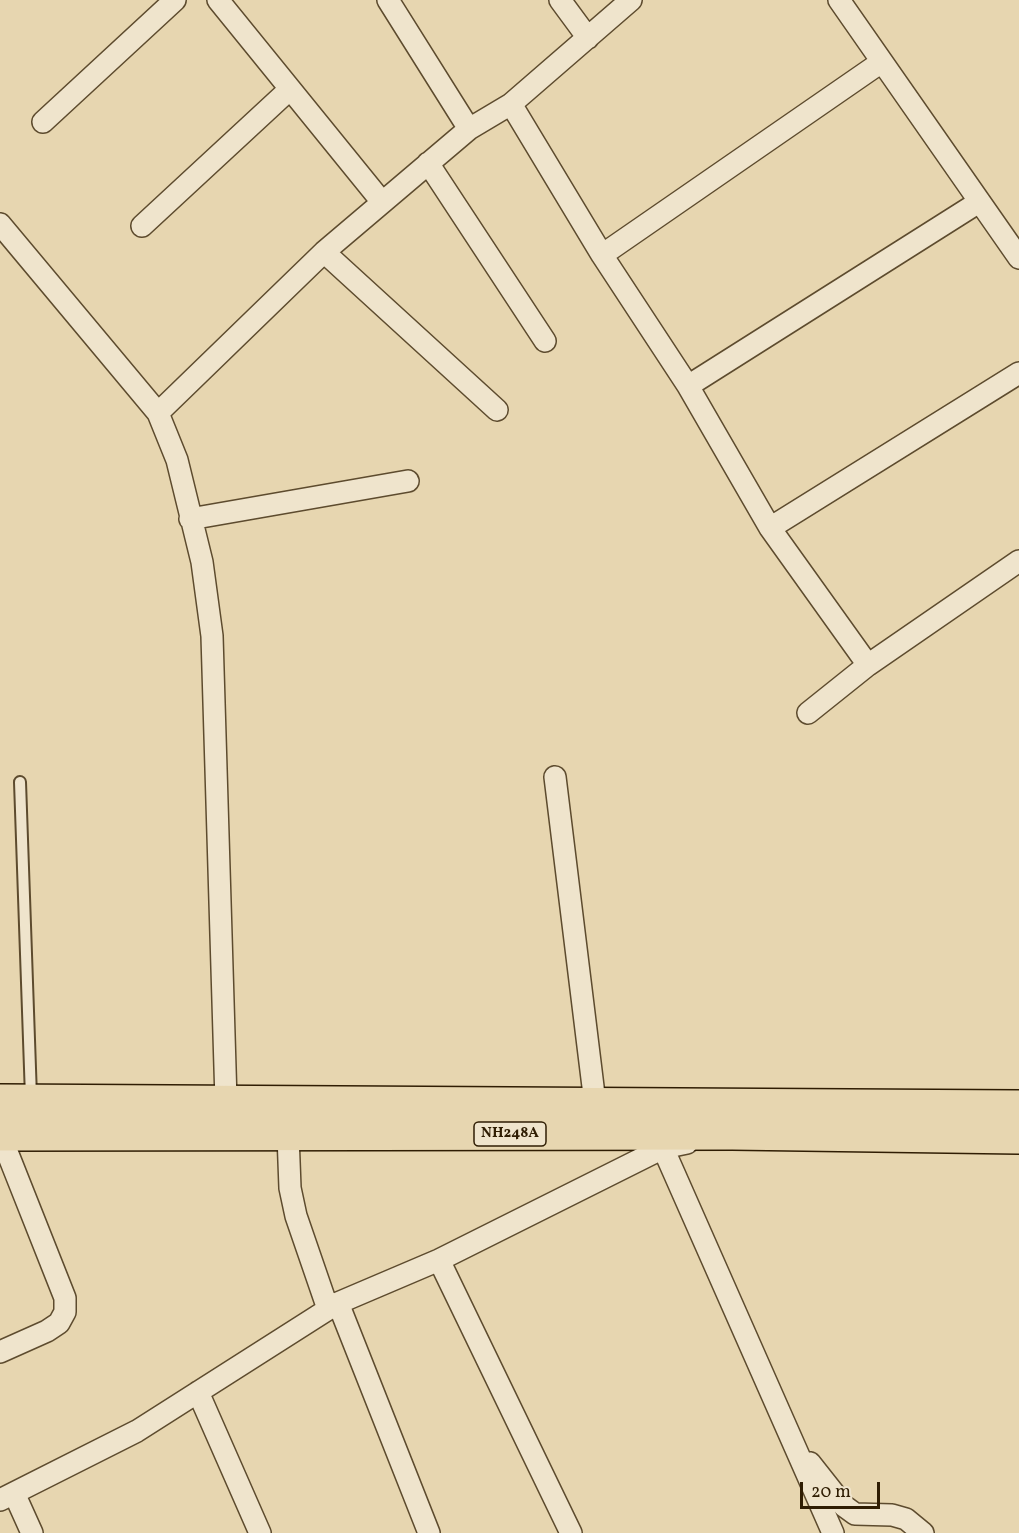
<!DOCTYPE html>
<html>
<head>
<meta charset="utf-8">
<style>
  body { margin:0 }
  #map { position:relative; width:1019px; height:1533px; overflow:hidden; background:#e7d6b0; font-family:Vollkorn,serif }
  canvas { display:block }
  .scale { position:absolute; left:800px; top:1482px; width:80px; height:27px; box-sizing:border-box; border:3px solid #2f1d03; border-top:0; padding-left:8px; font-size:18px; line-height:21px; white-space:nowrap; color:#2f1d03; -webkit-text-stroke:4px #efe4cc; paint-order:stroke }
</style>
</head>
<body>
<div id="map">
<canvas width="1019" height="1533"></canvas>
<div class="scale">20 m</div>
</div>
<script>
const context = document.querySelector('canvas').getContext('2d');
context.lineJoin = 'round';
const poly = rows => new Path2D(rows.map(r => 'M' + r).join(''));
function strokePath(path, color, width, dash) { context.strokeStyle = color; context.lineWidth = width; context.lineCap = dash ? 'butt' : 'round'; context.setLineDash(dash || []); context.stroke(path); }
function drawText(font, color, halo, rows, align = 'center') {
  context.font = font + ' Vollkorn,serif'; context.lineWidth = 4.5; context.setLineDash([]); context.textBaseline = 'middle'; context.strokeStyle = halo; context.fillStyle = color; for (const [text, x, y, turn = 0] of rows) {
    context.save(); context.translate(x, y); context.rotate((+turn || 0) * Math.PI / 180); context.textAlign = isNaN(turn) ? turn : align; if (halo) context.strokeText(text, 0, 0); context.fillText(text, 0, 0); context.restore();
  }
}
const lane = poly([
  [20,782,31,1097]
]);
const street = poly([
  [218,0,382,202],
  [388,0,469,129],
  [560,0,588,38],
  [839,0,1019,258],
  [511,104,602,255,688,386,770,528,868,665],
  [43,122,175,0],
  [428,163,545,341],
  [0,224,158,413,177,460,202,562,212,636,226,1101],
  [142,226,290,89],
  [324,252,497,410],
  [602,255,880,63],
  [688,386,979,202],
  [158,413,324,252,469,129,511,104,631,0],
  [190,519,408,481],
  [770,528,1019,373],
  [808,713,868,665,1019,561],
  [555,777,595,1103],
  [288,1135,290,1188,296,1216,328,1309],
  [663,1148,833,1533],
  [439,1260,571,1533],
  [338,1303,429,1533],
  [0,1352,47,1331,59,1323,65,1312,65,1298,0,1134],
  [198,1392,260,1533],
  [810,1463,844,1506,855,1514,892,1515,906,1519,923,1533],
  [14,1493,32,1533],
  [0,1500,137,1431,338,1303,439,1260,663,1148,687,1143]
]);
const highway = poly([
  [0,1101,1019,1107],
  [0,1134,732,1133,1019,1137]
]);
strokePath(lane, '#5d4b2e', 14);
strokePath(street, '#5d4b2e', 24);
strokePath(highway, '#2f1d03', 36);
strokePath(lane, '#efe4cc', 10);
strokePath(street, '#efe4cc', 21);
strokePath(highway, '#e7d6b0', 33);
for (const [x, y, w] of [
  [510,1134,72]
]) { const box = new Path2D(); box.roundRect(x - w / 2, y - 12, w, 24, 4.5); context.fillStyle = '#efe4cc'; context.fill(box); strokePath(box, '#2f1d03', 1.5); }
drawText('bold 15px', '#2f1d03', null, [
  ["NH248A",510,1134]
]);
</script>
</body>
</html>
